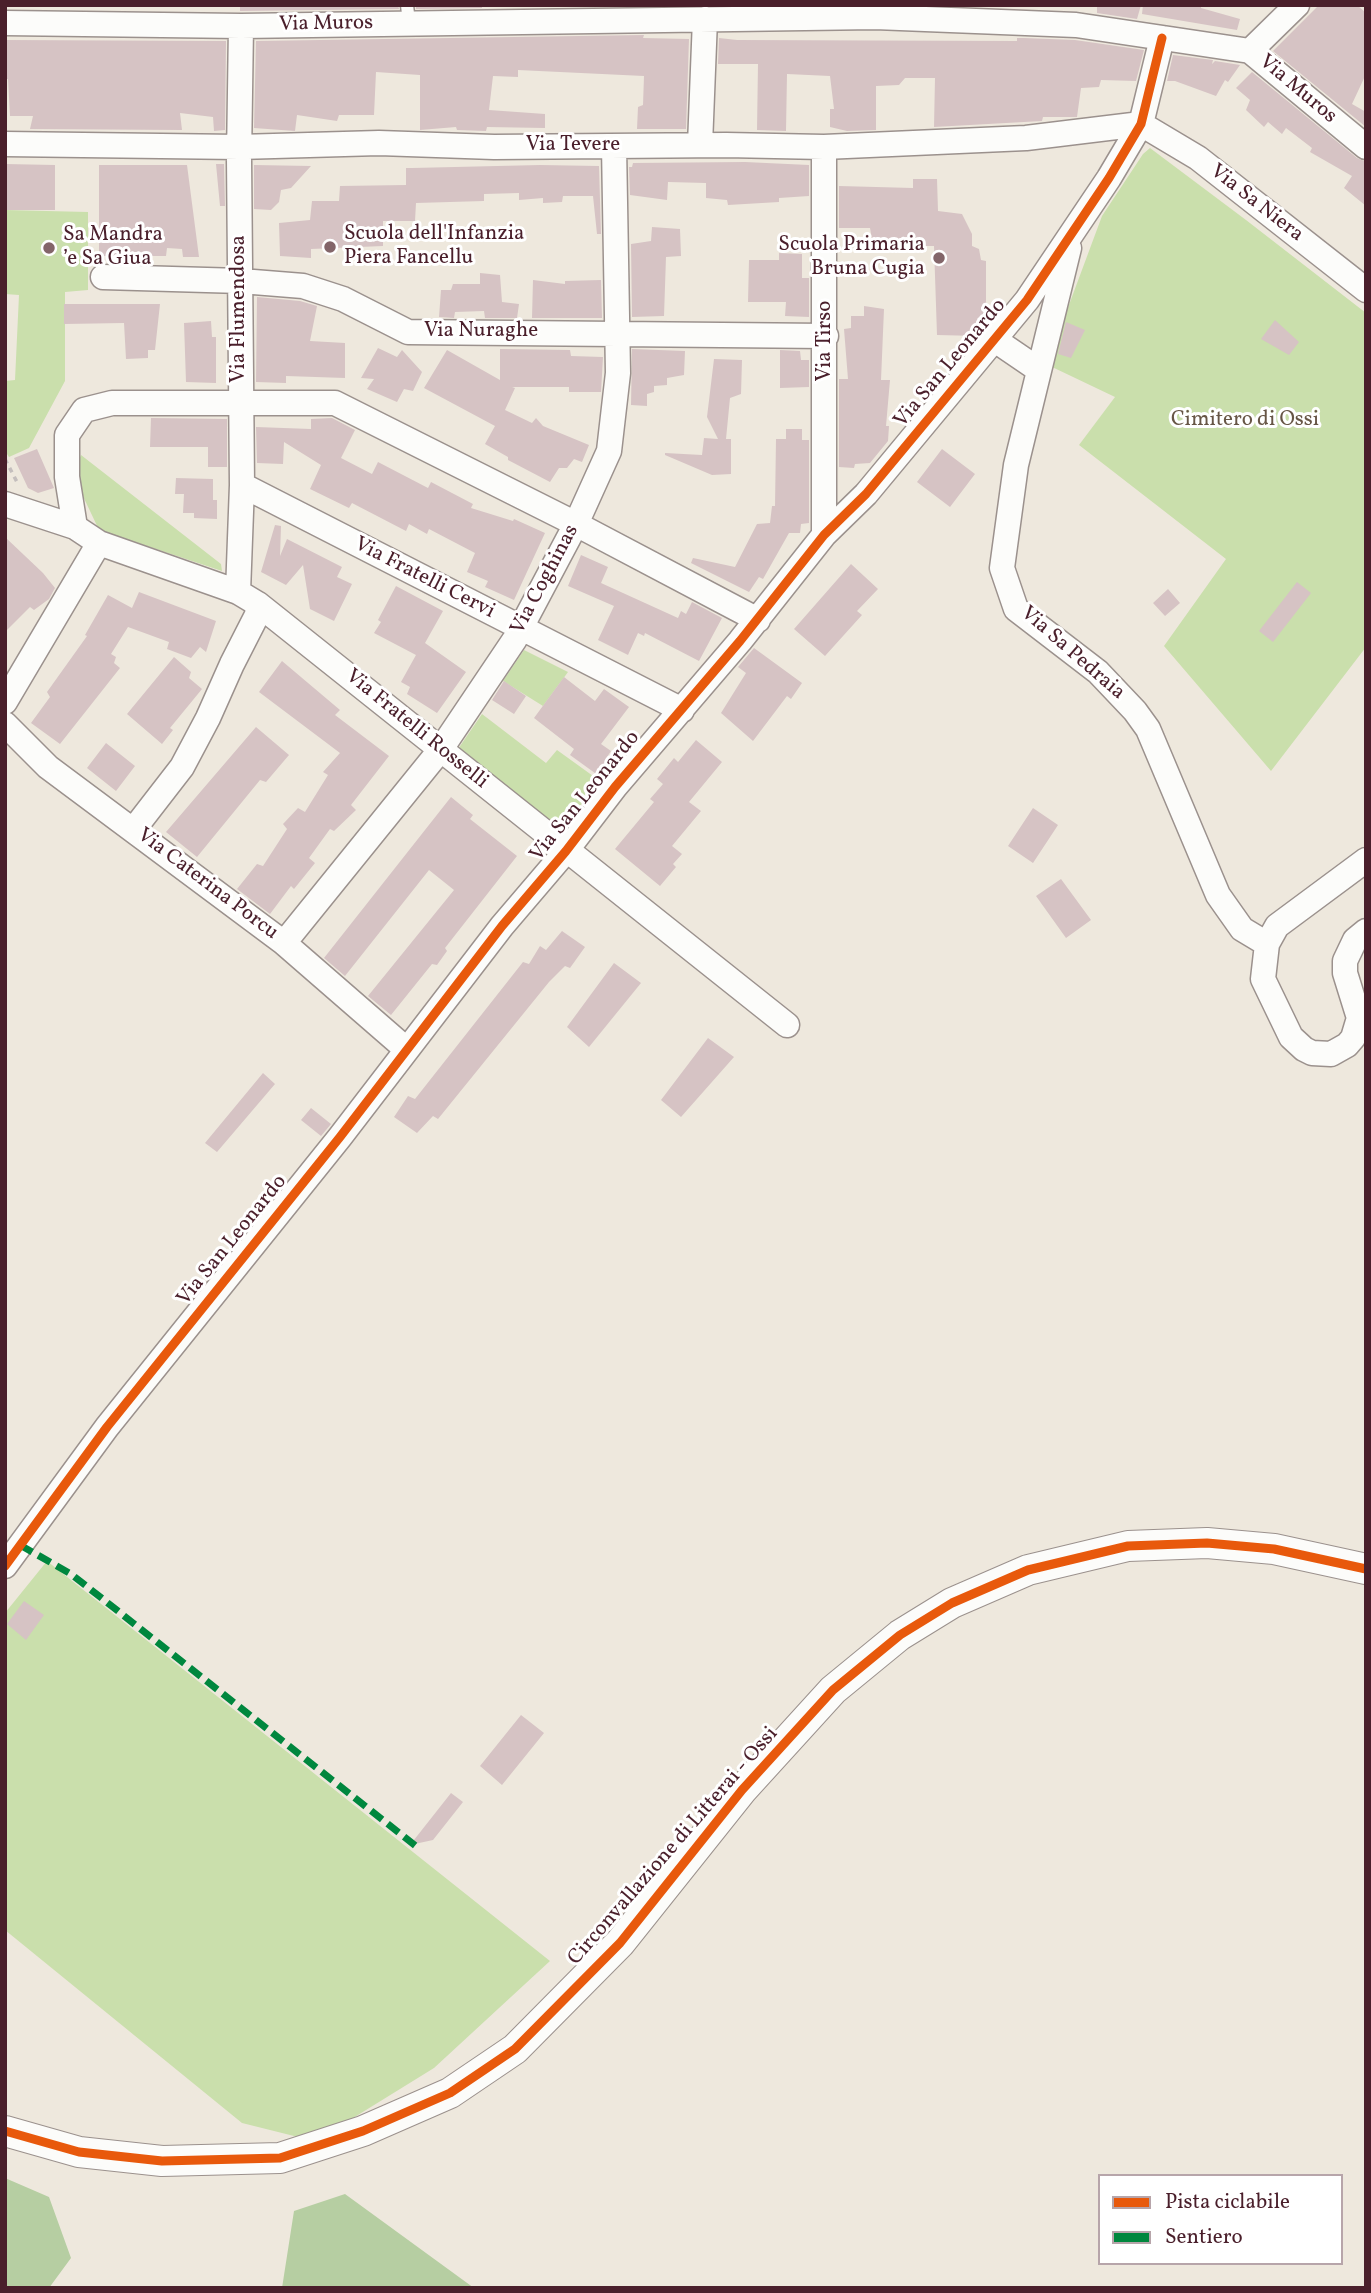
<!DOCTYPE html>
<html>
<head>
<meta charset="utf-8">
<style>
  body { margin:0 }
  #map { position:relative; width:1371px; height:2293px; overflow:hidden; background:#eee8dd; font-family:Vollkorn,serif }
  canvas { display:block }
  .frame { position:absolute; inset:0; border:7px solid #4a1f2b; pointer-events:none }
  .legend { position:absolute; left:1098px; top:2174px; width:245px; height:91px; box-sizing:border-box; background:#fff; border:2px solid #b7a5aa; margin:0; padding:9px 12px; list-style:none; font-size:21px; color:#4a1f2b }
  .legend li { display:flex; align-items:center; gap:14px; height:35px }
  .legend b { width:35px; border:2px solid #b7a5aa }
</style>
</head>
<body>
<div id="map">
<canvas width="1371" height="2293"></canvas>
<div class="frame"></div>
<ul class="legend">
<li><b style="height:9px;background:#e8590c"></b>Pista ciclabile</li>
<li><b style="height:9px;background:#00873e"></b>Sentiero</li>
</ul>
</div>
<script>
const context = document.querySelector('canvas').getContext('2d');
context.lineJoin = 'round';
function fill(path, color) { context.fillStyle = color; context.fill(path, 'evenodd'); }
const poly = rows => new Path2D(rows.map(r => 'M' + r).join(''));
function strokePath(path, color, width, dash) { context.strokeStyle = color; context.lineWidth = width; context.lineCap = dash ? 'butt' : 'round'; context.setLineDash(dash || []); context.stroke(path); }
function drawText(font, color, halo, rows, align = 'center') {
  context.font = font + ' Vollkorn,serif'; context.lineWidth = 6; context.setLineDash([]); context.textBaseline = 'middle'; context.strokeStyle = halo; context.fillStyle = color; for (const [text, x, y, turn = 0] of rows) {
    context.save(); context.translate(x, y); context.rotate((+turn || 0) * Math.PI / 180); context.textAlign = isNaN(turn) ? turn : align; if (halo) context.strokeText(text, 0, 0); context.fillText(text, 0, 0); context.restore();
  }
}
fill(poly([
  [1150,148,1246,220,1366,313,1366,647,1271,771,1164,646,1226,559,1079,445,1115,397,1050,366,1063,321,1102,216,1143,154],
  [5,210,88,212,88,290,65,292,65,381,29,448,9,457,5,451,5,381,15,380,19,295,5,294],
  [81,455,221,564,222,571,99,530,73,475],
  [524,650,568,672,543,706,503,681],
  [482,714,546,763,557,750,600,781,559,832,458,749],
  [47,1561,550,1961,434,2068,345,2123,298,2137,242,2123,5,1930,5,1613]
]), '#cadfac');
fill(poly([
  [5,2178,49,2197,71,2258,49,2288,5,2288],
  [345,2194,474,2288,282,2288,294,2211]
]), '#b6cea2');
fill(poly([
  [240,5,398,5,399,9,240,11],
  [416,5,482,5,482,8,416,9],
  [1097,5,1141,5,1137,19,1097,13],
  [1143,5,1201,5,1201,8,1240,19,1237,30,1142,14],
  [1319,5,1357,5,1366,13,1366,74,1352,104,1366,112,1366,127,1273,51],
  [644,35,643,38,689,39,686,129,637,129,638,107,643,105,644,76,518,70,518,77,493,76,489,110,545,114,545,128,487,127,486,131,457,130,456,127,420,130,420,75,376,72,374,115,339,115,337,121,297,115,295,131,254,128,256,41],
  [719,38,737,40,1017,41,1017,38,1024,38,1075,40,1144,50,1136,81,1101,80,1099,87,1081,88,1077,117,1043,117,1042,121,934,127,935,78,905,78,899,85,876,86,876,130,847,131,830,127,830,109,834,109,830,76,787,74,786,131,757,130,758,64,718,64],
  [5,40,226,41,225,130,214,131,213,117,180,113,182,130,30,129,33,116,10,116,8,79,5,79],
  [1173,55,1213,60,1212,64,1215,61,1240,65,1228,82,1225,80,1216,96,1175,81,1167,81],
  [1252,72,1357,158,1366,162,1366,206,1344,188,1352,176,1310,152,1312,148,1286,128,1282,134,1268,122,1264,127,1246,110,1250,100,1236,88],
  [745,162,809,165,809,196,779,198,779,202,728,205,727,200,706,198,706,183,668,182,667,200,630,195,629,167,632,167,633,163],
  [5,164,55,165,55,210,7,210],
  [216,164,224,164,225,206,220,206],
  [99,165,187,165,199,257,183,257,182,249,167,248,166,256,99,256],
  [254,165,311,166,291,188,281,190,279,202,271,210,254,209],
  [540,165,599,166,601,234,597,234,593,196,563,196,562,202,543,203,543,198,519,200,519,193,484,194,484,201,416,203,415,221,383,221,383,246,311,249,311,258,280,256,279,223,310,220,312,201,339,201,340,186,406,185,406,168,412,168],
  [913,179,937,179,938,211,962,214,972,234,972,246,979,249,981,260,986,261,986,325,980,324,978,336,937,335,934,246,886,246,884,239,872,239,870,228,839,228,839,186,913,188],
  [652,227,680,229,681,256,666,257,664,316,632,317,631,244,651,241],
  [779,253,802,254,802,278,809,278,809,317,785,316,786,302,748,302,749,260,779,260],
  [480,273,500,275,502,302,519,304,517,318,485,318,484,311,455,312,454,318,439,317,441,290,451,290,453,284,480,284],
  [533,280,565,284,565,281,601,280,602,318,532,318],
  [257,297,300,301,317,306,310,341,345,343,345,378,286,376,286,383,256,382],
  [64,304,160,304,155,350,148,350,148,358,126,359,124,323,64,324],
  [864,306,884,309,881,380,890,380,886,426,889,426,888,441,870,463,855,464,854,468,839,467,839,379,848,379,844,329,851,328,851,316,864,316],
  [1275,320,1299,342,1289,355,1261,339],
  [211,321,212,337,216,337,216,383,186,382,184,323],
  [1066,322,1085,330,1071,358,1058,354],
  [378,348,397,357,402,350,422,372,413,391,404,389,397,402,367,389,374,379,361,378],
  [500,349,570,350,571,356,603,357,601,392,569,392,569,387,512,387,515,388,505,410,532,423,536,418,543,426,589,445,582,462,574,459,567,468,559,468,550,482,508,460,508,457,485,444,495,426,424,388,447,350,500,380],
  [632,349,685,351,684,375,667,378,667,385,654,386,654,392,647,394,647,406,631,405],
  [780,350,800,351,801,360,809,360,809,387,780,388],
  [714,359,742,360,741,394,730,398,726,439,731,439,731,474,712,475,665,455,665,453,702,455,704,438,718,439,707,417],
  [151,418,227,419,227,467,208,467,208,447,150,447],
  [332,418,355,430,341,458,372,474,378,462,428,488,431,482,473,504,471,508,513,521,514,519,545,533,514,600,485,587,488,581,467,572,475,553,429,529,427,534,409,524,406,531,352,503,349,508,310,489,321,465,284,442,283,464,257,463,256,427,311,429,311,419],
  [786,429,802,429,802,440,809,440,809,523,801,524,800,533,789,533,763,579,759,577,749,592,691,563,693,558,735,567,757,524,770,523,772,506,775,506,776,439,786,439],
  [37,449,54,488,38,493,28,488,14,458],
  [942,449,975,474,950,507,917,482],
  [176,478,213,479,213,500,217,500,217,519,194,518,194,513,183,513,184,494,175,494],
  [275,525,281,526,280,556,287,539,342,567,337,577,352,584,334,621,310,609,303,565,286,585,261,572],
  [5,537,43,573,55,588,49,599,34,610,30,607,5,632],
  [581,555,608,567,601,583,678,618,681,611,686,614,692,602,722,618,699,661,645,633,644,636,638,633,628,655,598,640,614,606,568,586],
  [851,564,878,589,857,611,862,615,825,656,794,629],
  [1297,582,1311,593,1273,642,1259,631],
  [396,586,443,611,425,643,466,672,437,713,407,694,410,687,401,682,416,655,374,633,381,622,378,620],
  [1168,589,1180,603,1165,616,1153,603],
  [139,592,216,621,206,652,200,647,191,658,167,649,169,642,128,627,111,654,116,657,114,663,120,668,60,744,31,723,50,697,47,692,87,636,85,635,108,595,132,608],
  [754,648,802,683,791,699,787,696,753,741,721,713,746,673,738,667],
  [174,657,191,672,189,678,202,689,170,728,173,730,162,744,127,714],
  [282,661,340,710,335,715,389,756,351,805,356,810,334,831,330,829,309,858,315,863,294,889,291,886,270,914,237,889,257,864,263,866,287,829,283,824,298,808,305,812,328,775,323,772,340,753,259,692],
  [564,677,595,701,604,689,629,707,601,744,611,751,607,757,611,759,599,776,570,755,574,749,534,718],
  [504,681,526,696,514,714,492,700],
  [256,727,289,755,266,782,260,780,197,857,166,832],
  [696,740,722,762,689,802,701,811,672,846,682,854,673,864,676,867,660,886,615,849,654,802,650,799,663,784,657,779,674,758,678,762],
  [106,743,135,766,116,791,87,768],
  [451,797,473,815,470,819,517,856,445,948,447,951,437,965,432,964,391,1015,368,996,454,890,429,870,345,976,324,958],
  [1033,808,1058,825,1033,863,1008,846],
  [1061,879,1091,920,1066,938,1036,896],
  [562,931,585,947,570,968,565,966,549,982,438,1119,433,1116,417,1133,394,1117,408,1096,415,1099,523,962,529,964,540,946,546,950],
  [614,963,641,983,589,1047,567,1027],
  [708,1038,734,1057,681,1117,661,1100],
  [263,1073,275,1084,217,1152,205,1143],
  [311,1108,331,1124,321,1136,301,1120],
  [24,1601,44,1615,26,1640,7,1624],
  [521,1715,544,1733,502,1785,480,1766],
  [451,1793,463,1802,433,1840,410,1845]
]), '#d6c3c4');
const service = poly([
  [407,5,409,23]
]);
const minor = poly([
  [5,23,241,26,875,17,1076,25,1250,51,1366,147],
  [1250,51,1297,5],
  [1141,124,1198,158,1366,290],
  [5,144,239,147,379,143,494,147,726,145,824,147,1026,138,1141,124],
  [700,145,705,19],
  [824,147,824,535],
  [1069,248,1016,465,1002,568,1016,609,1098,672,1135,711,1148,729,1218,895,1242,929,1267,944],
  [103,277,241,281,303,286,343,299,408,332,826,336],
  [995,340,1039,370],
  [242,485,682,710],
  [5,504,75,527,99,543,238,592,258,604,787,1025],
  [75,527,67,477,67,435,84,410,112,403,335,403,576,524,758,620],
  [238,592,242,485,239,158,241,26],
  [5,702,99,543],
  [5,724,48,767,284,943,406,1049],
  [134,829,182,767,208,718,232,664,257,615,258,604],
  [1366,860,1277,926,1267,944,1263,979,1291,1037,1304,1049,1312,1053,1331,1054,1347,1045,1353,1038,1359,1018,1345,973,1345,961,1355,940,1366,931],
  [284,943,441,749,515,639,576,524,609,451,618,373,614,146],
  [5,1566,107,1427,340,1137,502,926,566,851,615,787,740,641,824,535,866,494,1027,300,1109,178,1141,124,1162,38]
]);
const tertiary = poly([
  [5,2131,79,2152,162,2161,280,2158,363,2131,450,2093,515,2049,620,1943,742,1790,833,1690,900,1635,952,1603,1028,1570,1128,1546,1207,1543,1274,1549,1366,1569]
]);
strokePath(service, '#9b918d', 15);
strokePath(minor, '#9b918d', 27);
strokePath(tertiary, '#9b918d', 32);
strokePath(poly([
  [5,459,18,484]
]), '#c4bebd', 3.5, [5, 5]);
strokePath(service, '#fcfcfa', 12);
strokePath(minor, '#fcfcfa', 24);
strokePath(tertiary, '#fcfcfa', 30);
strokePath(poly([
  [20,1545,71,1574,417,1847]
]), '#00873e', 7, [14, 7]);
strokePath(poly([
  [5,1566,107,1427,340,1137,502,926,566,851,615,787,740,641,824,535,866,494,1027,300,1109,178,1141,124,1162,38],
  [5,2131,79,2152,162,2161,280,2158,363,2131,450,2093,515,2049,620,1943,742,1790,833,1690,900,1635,952,1603,1028,1570,1128,1546,1207,1543,1274,1549,1366,1569]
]), '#e8590c', 9);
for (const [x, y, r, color] of [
  [330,247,7,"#836569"],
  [49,248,7,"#836569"],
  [939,258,7,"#836569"]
]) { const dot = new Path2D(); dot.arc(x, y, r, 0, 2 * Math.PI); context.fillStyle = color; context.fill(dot); strokePath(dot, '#fff', 2.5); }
drawText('21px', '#4a1f2b', '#fff', [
  ["Via Muros",326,25,-1],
  ["Via Muros",1297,90,40],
  ["Via Tevere",573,146],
  ["Via Sa Niera",1256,204,38],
  ["Via Flumendosa",240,309,-90],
  ["Via Nuraghe",481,332],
  ["Via Tirso",826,341,-90],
  ["Via San Leonardo",951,364,-50],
  ["Via Fratelli Cervi",424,579,27],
  ["Via Coghinas",546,580,-62],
  ["Via Sa Pedraia",1072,654,41],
  ["Via Fratelli Rosselli",416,730,39],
  ["Via San Leonardo",586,797,-51],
  ["Via Caterina Porcu",207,885,37],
  ["Via San Leonardo",233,1241,-51],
  ["Circonvallazione di Litterai - Ossi",674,1847,-49]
]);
drawText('21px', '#4a1f2b', '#fff', [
  ["Scuola dell'Infanzia",344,235],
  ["Piera Fancellu",344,259],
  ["Sa Mandra",63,236],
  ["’e Sa Giua",63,260],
  ["Scuola Primaria",925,246,"right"],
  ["Bruna Cugia",925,270,"right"]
], 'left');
drawText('21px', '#675646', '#fff', [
  ["Cimitero di Ossi",1245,421]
]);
</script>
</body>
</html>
